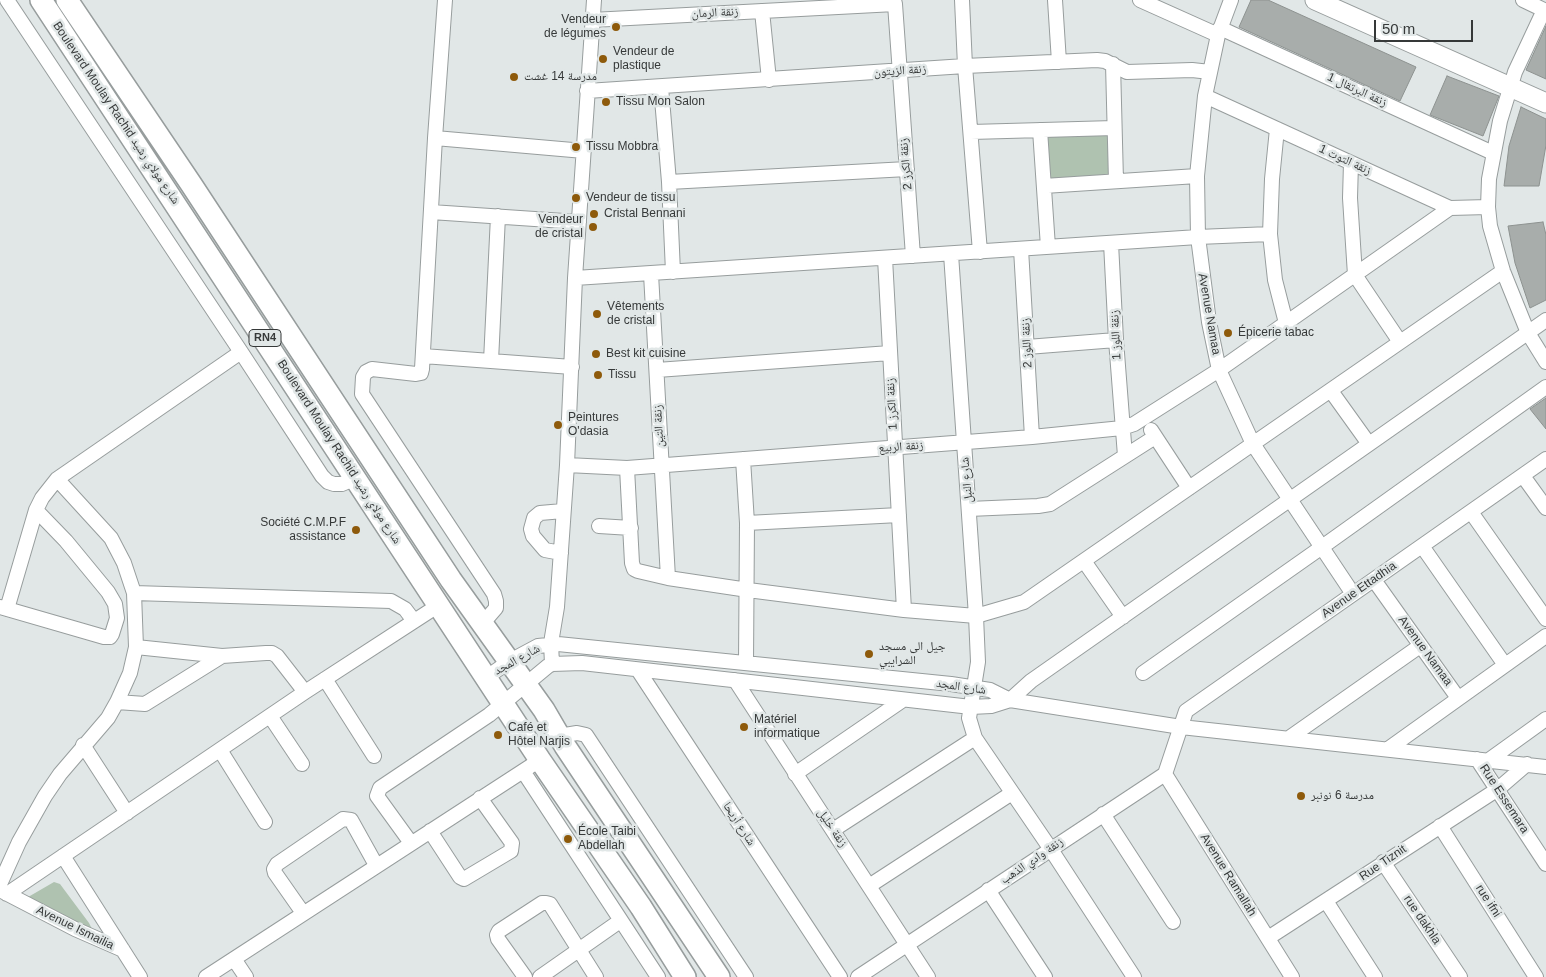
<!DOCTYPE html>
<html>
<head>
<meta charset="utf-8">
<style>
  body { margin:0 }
  #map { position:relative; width:1546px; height:977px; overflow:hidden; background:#e1e7e7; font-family:Helvetica,sans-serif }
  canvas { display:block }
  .scale { position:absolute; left:1374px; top:20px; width:99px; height:22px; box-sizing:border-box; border:2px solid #363939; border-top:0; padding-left:6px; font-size:15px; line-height:18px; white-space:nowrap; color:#363939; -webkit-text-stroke:4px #e1e7e7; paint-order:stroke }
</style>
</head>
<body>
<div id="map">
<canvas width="1546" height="977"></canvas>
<div class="scale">50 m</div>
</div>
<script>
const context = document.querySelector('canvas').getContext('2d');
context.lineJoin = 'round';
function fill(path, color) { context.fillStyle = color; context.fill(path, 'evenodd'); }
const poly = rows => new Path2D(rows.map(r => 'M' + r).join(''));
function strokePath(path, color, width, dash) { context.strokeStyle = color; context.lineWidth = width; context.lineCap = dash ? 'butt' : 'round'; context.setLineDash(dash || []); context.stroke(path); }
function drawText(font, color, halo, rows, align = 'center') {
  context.font = font + ' Helvetica,"Noto Naskh Arabic",sans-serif'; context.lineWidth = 5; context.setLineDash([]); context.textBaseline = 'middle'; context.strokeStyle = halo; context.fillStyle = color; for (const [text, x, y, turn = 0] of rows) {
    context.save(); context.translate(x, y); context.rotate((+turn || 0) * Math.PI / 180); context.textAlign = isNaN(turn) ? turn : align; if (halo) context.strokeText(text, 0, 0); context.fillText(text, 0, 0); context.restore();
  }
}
fill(poly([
  [1114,129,1115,181,1047,185,1044,131],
  [54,882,60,884,89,923,93,931,23,900]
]), '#afc2b0');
const building = poly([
  [1251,0,1268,0,1416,67,1400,101,1239,27,1251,0],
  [1546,26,1546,79,1526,70,1546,26],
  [1447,76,1499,96,1483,136,1430,115,1447,76],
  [1521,107,1546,119,1546,145,1539,186,1504,186,1509,146,1521,107],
  [1543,222,1546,235,1546,300,1530,308,1515,263,1508,226,1543,222],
  [1546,398,1546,429,1530,409,1546,398]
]);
fill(building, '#a8adab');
strokePath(building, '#8d9290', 1);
const street = poly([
  [7,0,241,352,322,476,328,482,334,484,342,484,356,478],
  [445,0,435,138,422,369,421,373,416,374,372,369,366,372,363,377,362,394,494,594,496,601,496,608,483,623],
  [962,0,965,66,980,252],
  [1055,0,1059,62],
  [1140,0,1218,35],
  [1231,0,1218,35,1205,96,1197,176,1198,237,1209,322,1219,370,1253,444,1353,594],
  [1523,0,1546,11],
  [895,4,913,256],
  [1544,10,1515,72,1500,121,1489,179,1488,207,1490,226,1503,271,1528,333,1546,362],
  [762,11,769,80],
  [592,20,895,4,894,0],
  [1220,28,1493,153],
  [1113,64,1116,181],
  [661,87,669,182,673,272],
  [587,91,965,66,1097,60,1105,61,1127,72,1192,70,1210,72],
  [1205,96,1450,208,1488,207],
  [1277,129,1272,179,1270,234,1275,280,1286,323],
  [1040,130,1048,247],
  [971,132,1114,128],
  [435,138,584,151],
  [1351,163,1350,198,1355,275,1400,342],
  [669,182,907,169],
  [1044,186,1197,176],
  [431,212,579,222],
  [1111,243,1116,340,1125,456],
  [1021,249,1032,437],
  [951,254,976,616,978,662,969,718,975,738,1050,848,1134,977],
  [885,258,904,610],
  [651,274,668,578],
  [575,278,1198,237,1270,234],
  [1027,347,1116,340],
  [423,356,572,367],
  [491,361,498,216],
  [657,370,890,353],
  [1331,391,1369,444],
  [1151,430,1189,488],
  [743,459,747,523,746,662],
  [567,465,627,468,1032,437,1122,428,1134,424,1219,370,1450,208],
  [627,468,632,563,634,569,638,571,668,578,748,590,904,610,976,616,1024,602,1503,271],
  [1523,476,1546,508],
  [57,479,111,538,124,563,134,593,136,647,130,673,117,702],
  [969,509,1038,506,1050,504,1155,437],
  [1471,512,1546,619],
  [747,523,899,515],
  [599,526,631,528],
  [1422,546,1505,665],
  [561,553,545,550,533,536,531,529,534,518,540,513,563,511],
  [1084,561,1123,617],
  [1374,580,1458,698],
  [134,593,391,601,405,609,414,621],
  [0,607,104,637,110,637,112,634,117,618,115,604,108,592,66,541,36,510],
  [7,609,36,510,42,498,57,479,241,352],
  [136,647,222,656],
  [552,664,551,643,557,607,567,465,575,278,594,0],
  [638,670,840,977],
  [1143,673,1322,547,1546,387],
  [487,677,510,661,538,646,558,644,951,684,990,690,1010,700,1181,727,1546,767],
  [325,679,374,756],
  [735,680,928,977],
  [270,716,302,764],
  [559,736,577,733,586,735,746,977],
  [1289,738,1420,646],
  [83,745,127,813],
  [1388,749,1546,636],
  [220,750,265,822],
  [1477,759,1546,864],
  [1489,760,1546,719],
  [523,771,658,977],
  [795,774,903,700],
  [1165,774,1292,977],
  [1103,814,1173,922],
  [1440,826,1536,977],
  [833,830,975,738],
  [430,831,460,877,464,879,511,851,512,843,480,798],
  [411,843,377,796,380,788,489,715,548,666,552,664,582,663,971,707,991,706,1010,700,1031,681,1546,320],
  [63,856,140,977],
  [1383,862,1460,977],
  [0,884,19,842,45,796,60,774,108,718,117,702,145,704,222,656,266,653,272,653,277,656,305,692],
  [869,886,1012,793],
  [0,890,75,929,123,950],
  [988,890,1045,977],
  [7,894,305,692,439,605],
  [1326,901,1375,977],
  [303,913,275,873,274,869,277,864,343,819,351,820,376,865],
  [1268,938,1498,789,1527,764],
  [234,959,246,977],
  [206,977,540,760],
  [525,977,498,939,497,935,499,931,542,903,546,903,550,904,596,977],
  [540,977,620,921],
  [858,977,1165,774,1186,711,1546,459]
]);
const secondary = poly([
  [1315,0,1546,103]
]);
const primary = poly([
  [41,0,540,760,641,907,685,977],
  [67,0,191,184,451,580,544,710,565,746,719,977]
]);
strokePath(street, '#979d9d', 16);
strokePath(secondary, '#979d9d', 21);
strokePath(primary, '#979d9d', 24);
strokePath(street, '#fff', 14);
strokePath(secondary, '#fff', 19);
strokePath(primary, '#fff', 21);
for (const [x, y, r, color] of [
  [616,27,5,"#8e5a0b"],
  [603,59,5,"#8e5a0b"],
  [514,77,5,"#8e5a0b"],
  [606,102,5,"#8e5a0b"],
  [576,147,5,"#8e5a0b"],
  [576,198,5,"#8e5a0b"],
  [594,214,5,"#8e5a0b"],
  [593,227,5,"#8e5a0b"],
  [597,314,5,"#8e5a0b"],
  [1228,333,5,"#8e5a0b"],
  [596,354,5,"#8e5a0b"],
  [598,375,5,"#8e5a0b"],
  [558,425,5,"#8e5a0b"],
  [356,530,5,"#8e5a0b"],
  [869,654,5,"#8e5a0b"],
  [744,727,5,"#8e5a0b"],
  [498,735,5,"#8e5a0b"],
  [1301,796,5,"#8e5a0b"],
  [568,839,5,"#8e5a0b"]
]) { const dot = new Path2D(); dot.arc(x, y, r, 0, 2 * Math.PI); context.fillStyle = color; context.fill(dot); strokePath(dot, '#e1e7e7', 2); }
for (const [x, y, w] of [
  [265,338,32]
]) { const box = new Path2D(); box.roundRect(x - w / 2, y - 8.5, w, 17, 4); context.fillStyle = '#e1e7e7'; context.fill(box); strokePath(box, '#363939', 1); }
drawText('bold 11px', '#363939', null, [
  ["RN4",265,338]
]);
drawText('12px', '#363939', '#e1e7e7', [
  ["زنقة الرمان",715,13,-3],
  ["زنقة الزيتون",900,71,-4],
  ["زنقة البرتقال 1",1357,90,25],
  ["Boulevard Moulay Rachid شارع مولاي رشيد",116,113,56],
  ["زنقة التوت 1",1345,160,25],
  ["زنقة الكرز 2",906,164,-95],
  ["Avenue Namaa",1209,314,80],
  ["زنقة اللوز 1",1116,335,-93],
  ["زنقة اللوز 2",1027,343,-93],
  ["زنقة الكرز 1",892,404,-93],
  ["زنقة التين",659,426,-93],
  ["زنقة الربيع",901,447,-4],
  ["Boulevard Moulay Rachid شارع مولاي رشيد",339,452,57],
  ["شارع النبل",967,480,-95],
  ["Avenue Ettadhia",1359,590,-35],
  ["Avenue Namaa",1425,651,54],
  ["شارع المجد",517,660,-29],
  ["شارع المجد",961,687,8],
  ["Rue Essemara",1504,799,57],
  ["شارع أريحا",739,824,57],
  ["زنقة خليل",832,828,56],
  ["زنقة وادي الذهب",1032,861,-34],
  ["Rue Tiznit",1383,863,-34],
  ["Avenue Ramallah",1228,875,58],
  ["rue ifni",1488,901,57],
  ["rue dakhla",1422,920,56],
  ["Avenue Ismailia",75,928,26]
]);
drawText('12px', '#363939', '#e1e7e7', [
  ["Vendeur",606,20,"right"],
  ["de légumes",606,34,"right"],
  ["Vendeur de",613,52],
  ["plastique",613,66],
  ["مدرسة 14 غشت",524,77],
  ["Tissu Mon Salon",616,102],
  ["Tissu Mobbra",586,147],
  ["Vendeur de tissu",586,198],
  ["Cristal Bennani",604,214],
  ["Vendeur",583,220,"right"],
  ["de cristal",583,234,"right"],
  ["Vêtements",607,307],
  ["de cristal",607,321],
  ["Épicerie tabac",1238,333],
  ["Best kit cuisine",606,354],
  ["Tissu",608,375],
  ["Peintures",568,418],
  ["O'dasia",568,432],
  ["Société C.M.P.F",346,523,"right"],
  ["assistance",346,537,"right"],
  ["جيل الي مسجد",879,647],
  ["الشرايبي",879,661],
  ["Matériel",754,720],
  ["informatique",754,734],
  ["Café et",508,728],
  ["Hôtel Narjis",508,742],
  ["مدرسة 6 نونبر",1311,796],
  ["École Taibi",578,832],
  ["Abdellah",578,846]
], 'left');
</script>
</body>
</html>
